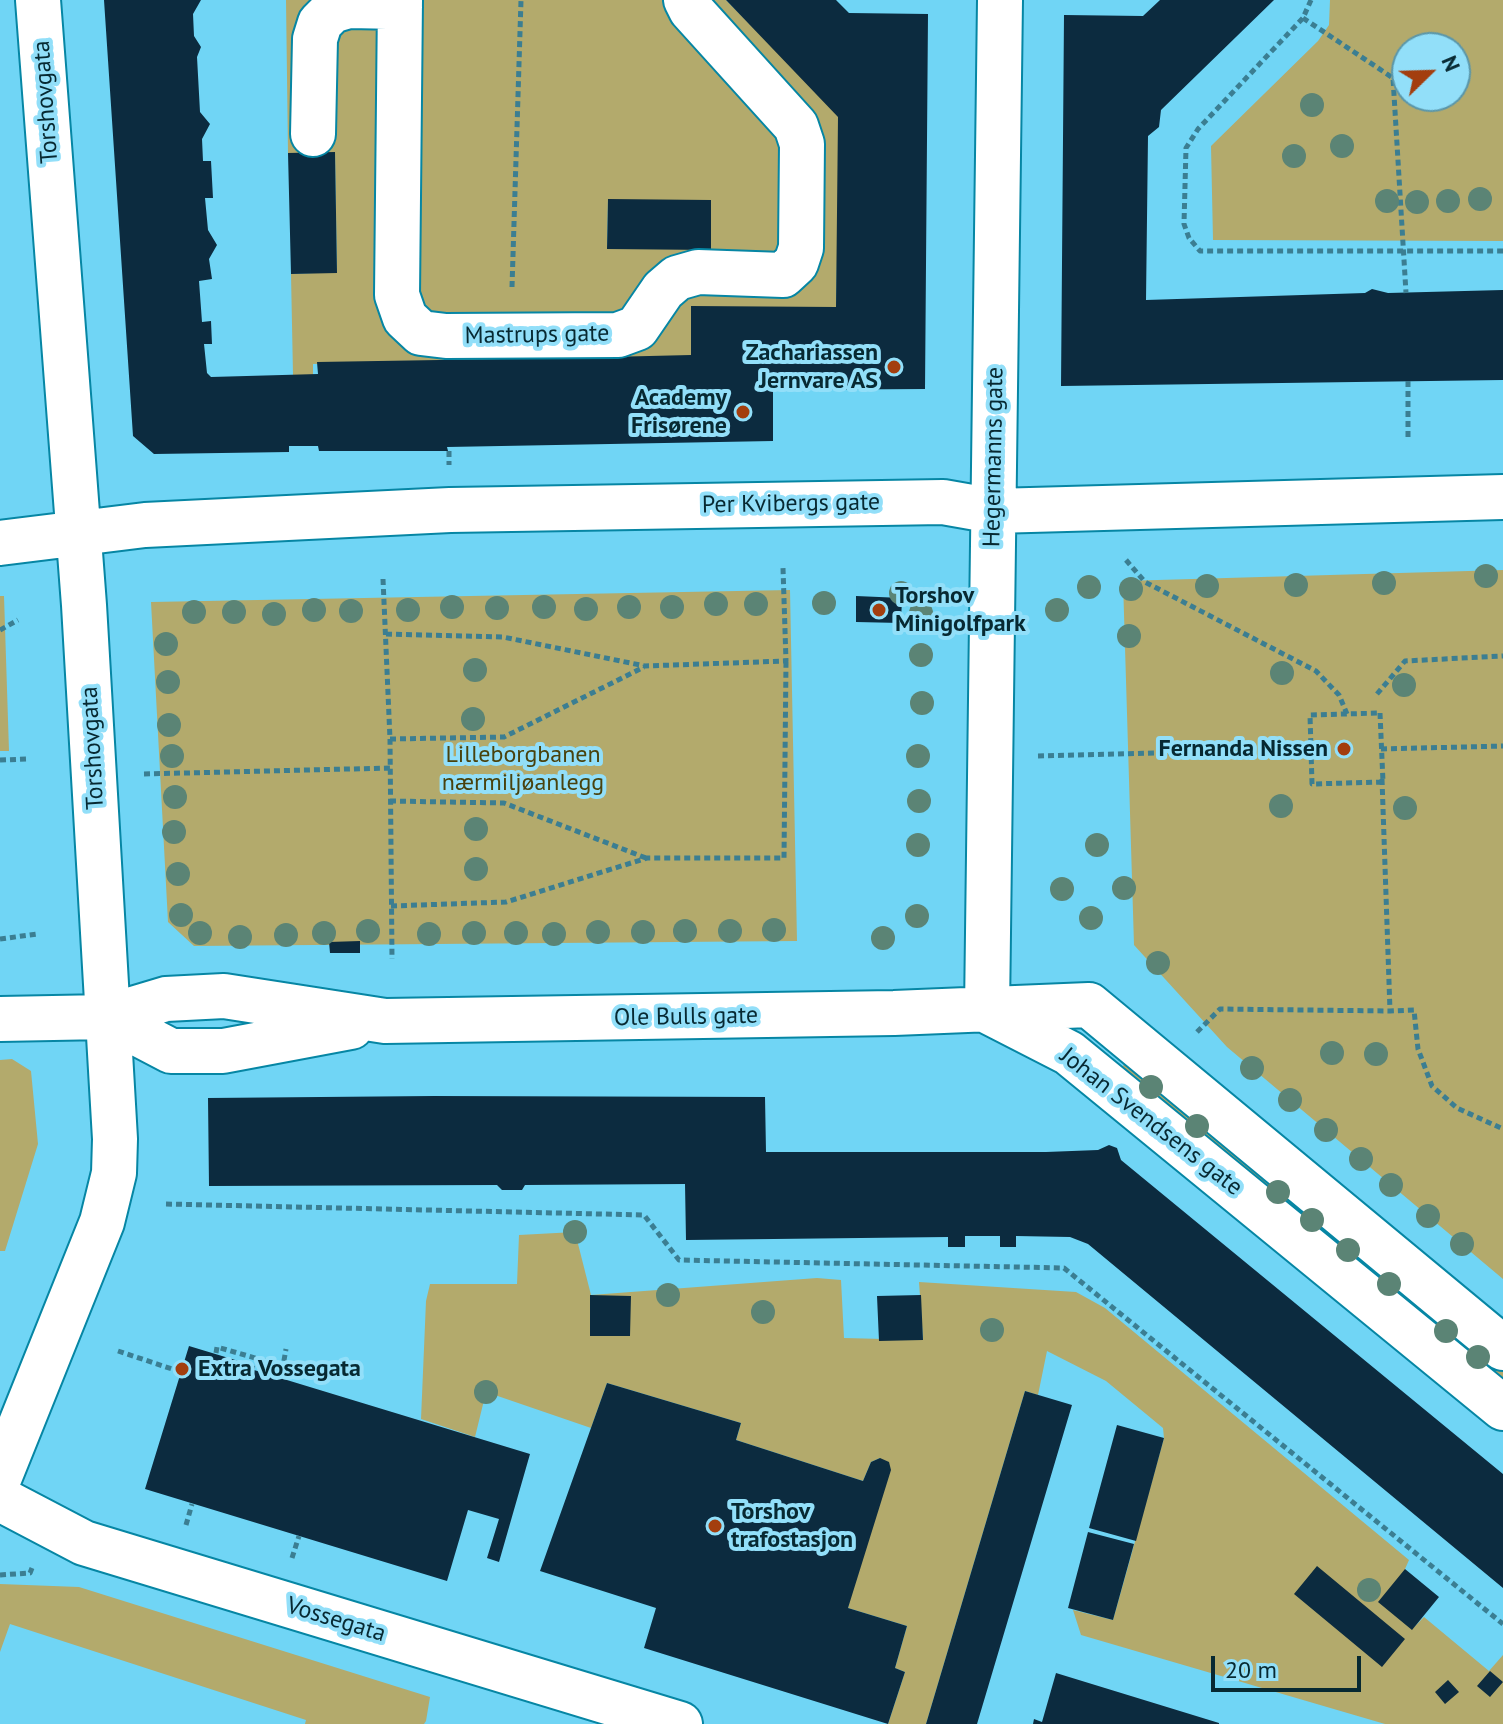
<!DOCTYPE html>
<html>
<head>
<meta charset="utf-8">
<style>
  body { margin:0 }
  #map { position:relative; width:1503px; height:1724px; overflow:hidden; background:#70d5f5; font-family:"PT Sans",sans-serif }
  canvas { display:block }
  .north { position:absolute; left:1391px; top:32px; width:80px; height:80px; box-sizing:border-box; background:#92dff9; border:2px solid #5a96a9; border-radius:50%; rotate:67deg; font-size:22px; font-weight:700; line-height:32px; text-align:center; color:#072932 }
  .north::after { content:''; display:block; margin:auto; width:28px; height:36px; background:#a33e0e; clip-path:polygon(50% 0,100% 100%,50% 72%,0 100%) }
  .scale { position:absolute; left:1211px; top:1656px; width:150px; height:36px; box-sizing:border-box; border:4px solid #072932; border-top:0; padding-left:10px; font-size:24px; line-height:28px; white-space:nowrap; color:#072932; -webkit-text-stroke:6px #92dff9; paint-order:stroke }
</style>
</head>
<body>
<div id="map">
<canvas width="1503" height="1724"></canvas>
<div class="north">N</div>
<div class="scale">20 m</div>
</div>
<script>
const context = document.querySelector('canvas').getContext('2d');
context.lineJoin = 'round';
function fill(path, color) { context.fillStyle = color; context.fill(path, 'evenodd'); }
const poly = rows => new Path2D(rows.map(r => 'M' + r).join(''));
function strokePath(path, color, width, dash) { context.strokeStyle = color; context.lineWidth = width; context.lineCap = dash ? 'butt' : 'round'; context.setLineDash(dash || []); context.stroke(path); }
function drawText(font, color, halo, rows, align = 'center') {
  context.font = font + ' "PT Sans",sans-serif'; context.lineWidth = 8; context.setLineDash([]); context.textBaseline = 'middle'; context.strokeStyle = halo; context.fillStyle = color; for (const [text, x, y, turn = 0] of rows) {
    context.save(); context.translate(x, y); context.rotate((+turn || 0) * Math.PI / 180); context.textAlign = isNaN(turn) ? turn : align; if (halo) context.strokeText(text, 0, 0); context.fillText(text, 0, 0); context.restore();
  }
}
fill(poly([
  [286,0,726,0,840,116,836,308,691,308,691,357,313,364,313,377,293,375,291,274,337,272,335,153,288,153],
  [608,199,710,249,607,248],
  [1330,0,1503,0,1503,241,1213,240,1211,146,1318,41,1329,25],
  [1407,48,1455,48,1455,96,1407,96],
  [1503,570,1503,1279,1227,1047,1134,945,1123,581],
  [790,590,797,941,194,946,168,922,151,602],
  [0,596,4,596,9,751,0,751],
  [12,1059,31,1071,38,1144,5,1251,0,1251,0,1060],
  [1129,1059,1503,1368,1503,1389,1117,1073],
  [575,1232,591,1295,817,1278,841,1280,844,1338,923,1340,919,1282,1076,1292,1105,1308,1409,1560,1405,1569,1412,1629,1424,1617,1489,1671,1503,1655,1503,1724,1385,1724,1081,1635,1073,1610,1113,1620,1164,1438,1163,1428,1106,1381,1047,1351,1038,1395,1025,1391,926,1724,888,1724,905,1672,895,1668,907,1626,848,1608,880,1458,871,1462,863,1481,736,1440,741,1423,607,1383,591,1428,486,1392,475,1437,421,1419,426,1301,430,1284,517,1284,519,1235],
  [0,1584,79,1587,430,1697,426,1721,424,1724,305,1724,306,1720,10,1624,0,1652]
]), '#b3aa6c');
fill(poly([
  [104,0,201,0,193,14,194,36,201,47,197,57,200,112,210,124,202,139,203,161,211,161,213,198,205,198,208,230,217,245,209,259,212,279,199,281,202,322,211,321,212,344,204,344,207,373,211,377,318,374,317,362,501,359,507,352,519,352,524,359,691,355,691,306,836,307,838,117,726,0,836,0,849,13,928,14,925,389,773,390,773,441,447,447,448,451,319,451,318,446,289,446,289,452,154,454,133,436],
  [1160,0,1274,0,1161,110,1159,127,1148,136,1146,300,1365,293,1372,289,1388,293,1503,290,1503,380,1061,386,1064,15,1143,16],
  [335,152,337,273,291,274,288,153],
  [608,199,711,200,711,250,607,249],
  [856,596,902,598,901,623,856,622],
  [360,941,360,953,330,953,329,942],
  [434,1096,765,1097,766,1152,1046,1152,1098,1150,1109,1145,1117,1148,1121,1160,1503,1474,1503,1588,1088,1244,1070,1237,1016,1236,1016,1247,1000,1247,1000,1236,965,1236,965,1247,948,1247,948,1237,686,1240,685,1184,525,1185,522,1190,502,1190,497,1185,209,1186,208,1098],
  [590,1295,631,1296,630,1336,590,1336],
  [921,1295,923,1340,879,1341,877,1296],
  [189,1346,255,1366,254,1370,530,1454,499,1562,487,1558,499,1519,468,1510,447,1581,145,1489],
  [607,1383,741,1423,736,1440,863,1481,871,1462,880,1458,889,1462,891,1470,848,1608,907,1626,895,1668,905,1672,888,1724,644,1648,656,1608,540,1571],
  [1025,1391,1072,1405,977,1724,926,1724],
  [1117,1425,1164,1438,1136,1541,1089,1528],
  [1088,1532,1134,1544,1113,1620,1068,1608],
  [1317,1566,1405,1639,1382,1667,1294,1594],
  [1405,1569,1439,1597,1412,1630,1378,1602],
  [1490,1671,1503,1682,1490,1697,1477,1686],
  [1056,1673,1219,1723,1219,1724,1033,1724,1034,1719,1042,1722],
  [1448,1680,1459,1692,1445,1704,1435,1692]
]), '#0c2b3f');
const minor = poly([
  [400,0,397,295,405,318,421,333,446,336,618,335,637,328,663,290,677,278,698,272,783,275,796,263,801,248,802,144,796,126,691,10,686,0],
  [313,134,315,39,320,23,332,11,349,6,400,7],
  [0,543,145,525,450,510,943,502,994,511,1503,497],
  [987,1010,1000,0],
  [989,1012,1069,1053,1503,1408],
  [106,1017,171,1051,223,1051,351,1027],
  [0,1019,106,1017,166,999,224,996,385,1021,894,1013,1089,1005,1503,1348],
  [0,1476,102,1222,114,1173,115,1139,84,605,38,0],
  [0,1499,84,1543,680,1724]
]);
strokePath(minor, '#0686a4', 48);
strokePath(poly([
  [1311,0,1303,18,1198,129,1186,148,1184,224,1189,238,1200,251,1503,251],
  [1303,18,1393,78,1406,293],
  [512,287,521,0],
  [1408,381,1408,439],
  [449,451,449,465],
  [1126,560,1145,582,1316,671,1339,695,1347,714],
  [383,579,390,739,392,959],
  [0,630,18,620],
  [386,634,503,637,645,666,786,661,783,568],
  [1377,694,1405,661,1503,656],
  [1380,713,1383,782,1312,784,1310,715,1380,713],
  [390,739,504,737,644,667],
  [1381,749,1503,746],
  [1038,756,1311,749],
  [0,760,27,759],
  [144,774,390,768],
  [1382,779,1390,1011,1414,1010,1418,1049,1432,1086,1457,1108,1503,1129],
  [390,801,504,803,646,858],
  [391,906,506,902,647,858,784,858,786,661],
  [0,939,37,934],
  [1197,1032,1220,1009,1390,1011],
  [166,1204,644,1215,679,1260,1064,1268,1503,1624],
  [118,1351,181,1372],
  [216,1353,217,1347,283,1366,286,1349],
  [186,1525,192,1504],
  [292,1558,299,1536],
  [0,1575,30,1573,32,1568]
]), '#3b7e92', 5, [6, 4]);
strokePath(minor, '#fff', 44);
context.fillStyle = '#5b8475';
for (const [x, y] of [
  [1312,105],
  [1342,146],
  [1294,156],
  [1480,199],
  [1387,201],
  [1448,201],
  [1417,202],
  [1486,576],
  [1384,583],
  [1296,585],
  [1207,586],
  [1089,587],
  [1131,589],
  [901,593],
  [824,603],
  [716,604],
  [756,604],
  [452,607],
  [544,607],
  [629,607],
  [672,607],
  [497,608],
  [586,609],
  [314,610],
  [408,610],
  [1057,610],
  [351,611],
  [194,612],
  [234,612],
  [921,613],
  [274,614],
  [1129,636],
  [166,644],
  [921,655],
  [475,670],
  [1282,673],
  [168,682],
  [1404,685],
  [922,703],
  [473,719],
  [169,725],
  [172,756],
  [918,756],
  [175,797],
  [919,801],
  [1281,806],
  [1405,808],
  [476,829],
  [174,832],
  [918,845],
  [1097,845],
  [476,869],
  [178,874],
  [1124,888],
  [1062,889],
  [181,915],
  [917,916],
  [1091,918],
  [774,930],
  [368,931],
  [685,931],
  [730,931],
  [598,932],
  [643,932],
  [200,933],
  [324,933],
  [474,933],
  [516,933],
  [429,934],
  [554,934],
  [286,935],
  [240,937],
  [883,938],
  [1158,963],
  [1332,1053],
  [1376,1054],
  [1252,1068],
  [1151,1087],
  [1290,1100],
  [1197,1126],
  [1326,1130],
  [1361,1159],
  [1391,1185],
  [1278,1192],
  [1428,1216],
  [1312,1220],
  [575,1232],
  [1462,1244],
  [1348,1250],
  [1389,1284],
  [668,1295],
  [763,1312],
  [992,1330],
  [1446,1331],
  [1478,1357],
  [486,1392],
  [1369,1590]
]) { context.beginPath(); context.arc(x, y, 12, 0, 2 * Math.PI); context.fill(); }
for (const [x, y, r, color] of [
  [894,367,8,"#a33e0e"],
  [743,412,8,"#a33e0e"],
  [879,610,8,"#a33e0e"],
  [1344,749,8,"#a33e0e"],
  [182,1369,8,"#a33e0e"],
  [715,1526,8,"#a33e0e"]
]) { const dot = new Path2D(); dot.arc(x, y, r, 0, 2 * Math.PI); context.fillStyle = color; context.fill(dot); strokePath(dot, '#92dff9', 3); }
drawText('24px', '#072932', '#92dff9', [
  ["Torshovgata",46,102,-94],
  ["Mastrups gate",537,335,-1],
  ["Hegermanns gate",994,457,-89],
  ["Per Kvibergs gate",791,504,-1],
  ["Torshovgata",93,748,-93],
  ["Ole Bulls gate",686,1017,-1],
  ["Johan Svendsens gate",1151,1122,38],
  ["Vossegata",336,1620,17]
]);
drawText('bold 24px', '#072932', '#92dff9', [
  ["Zachariassen",878,353],
  ["Jernvare AS",878,381],
  ["Academy",727,398],
  ["Frisørene",727,426],
  ["Torshov",895,596,"left"],
  ["Minigolfpark",895,624,"left"],
  ["Fernanda Nissen",1328,749],
  ["Extra Vossegata",198,1369,"left"],
  ["Torshov",731,1512,"left"],
  ["trafostasjon",731,1540,"left"]
], 'right');
drawText('24px', '#49420d', '#92dff9', [
  ["Lilleborgbanen",523,755],
  ["nærmiljøanlegg",523,783]
]);
</script>
</body>
</html>
